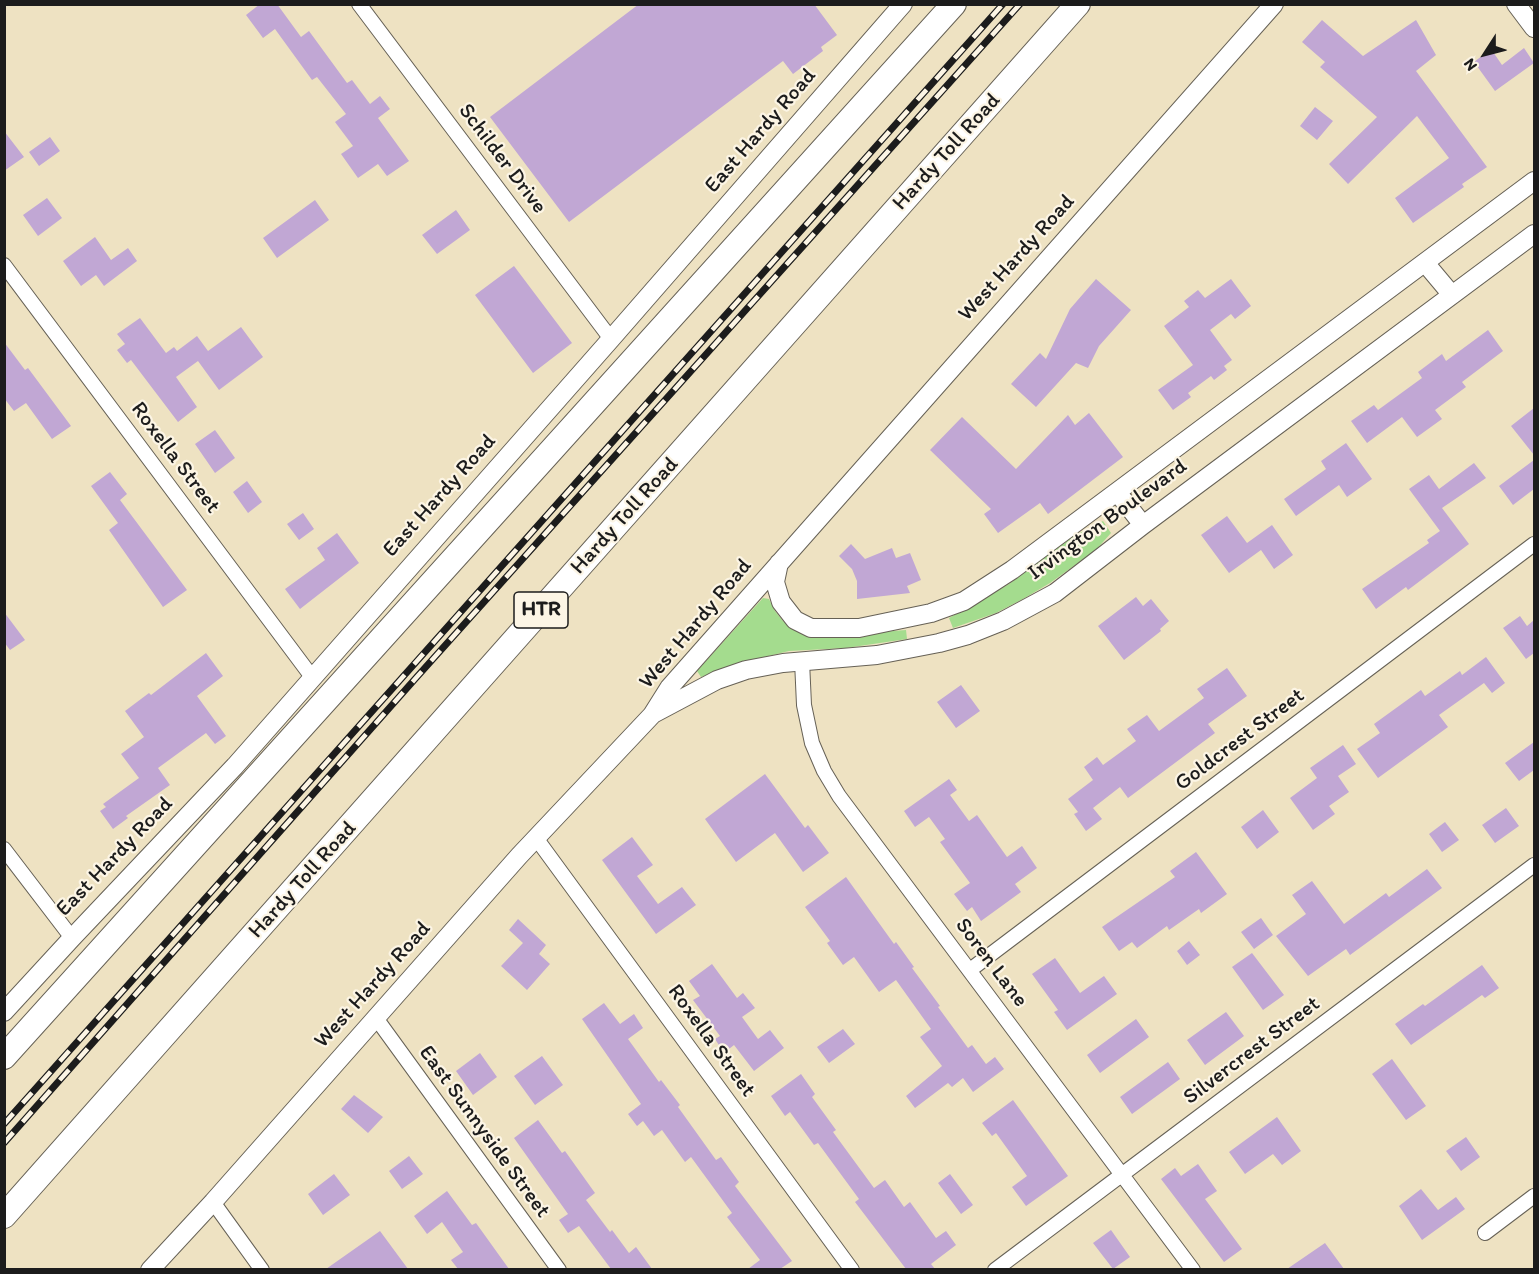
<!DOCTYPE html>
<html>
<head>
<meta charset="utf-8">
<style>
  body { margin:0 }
  #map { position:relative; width:1539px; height:1274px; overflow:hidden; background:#eee2c2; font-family:Itim,sans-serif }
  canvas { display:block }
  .frame { position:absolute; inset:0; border:6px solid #1c1c1c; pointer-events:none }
  .north { position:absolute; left:1455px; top:24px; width:60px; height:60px; -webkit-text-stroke:4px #fcf5e5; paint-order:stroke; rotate:234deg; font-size:16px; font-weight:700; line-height:24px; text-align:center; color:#1c1c1c }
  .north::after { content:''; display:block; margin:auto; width:21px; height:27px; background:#1c1c1c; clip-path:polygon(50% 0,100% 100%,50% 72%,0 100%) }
</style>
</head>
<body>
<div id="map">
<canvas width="1539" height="1274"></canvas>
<div class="frame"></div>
<div class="north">N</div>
</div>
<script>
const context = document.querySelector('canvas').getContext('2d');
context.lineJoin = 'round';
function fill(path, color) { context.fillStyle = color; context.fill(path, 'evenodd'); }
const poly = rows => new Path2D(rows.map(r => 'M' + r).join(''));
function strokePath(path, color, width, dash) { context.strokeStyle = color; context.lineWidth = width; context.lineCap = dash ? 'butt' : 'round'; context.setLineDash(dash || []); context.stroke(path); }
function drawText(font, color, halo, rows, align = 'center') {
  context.font = font + ' Itim,sans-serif'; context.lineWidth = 4.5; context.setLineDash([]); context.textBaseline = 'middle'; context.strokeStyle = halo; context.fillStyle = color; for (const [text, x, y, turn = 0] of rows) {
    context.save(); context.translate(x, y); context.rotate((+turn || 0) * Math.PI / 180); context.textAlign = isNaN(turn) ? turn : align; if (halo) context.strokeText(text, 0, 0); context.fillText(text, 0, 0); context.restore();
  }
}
fill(poly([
  [1103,521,1111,533,1096,550,1050,583,1023,599,996,613,953,628,949,618,1009,584,1074,536],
  [763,598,769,599,775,611,783,621,805,634,818,637,906,630,907,639,846,648,789,651,740,663,701,677,697,671]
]), '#a4dc8e');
fill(poly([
  [260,4,277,4,301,37,309,31,347,83,352,80,370,104,380,96,390,109,378,118,409,161,387,176,378,164,358,178,341,154,353,146,335,122,346,114,317,77,312,80,275,29,263,38,246,15],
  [639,4,814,4,837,35,821,47,823,51,793,74,783,61,569,222,490,117],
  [1322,20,1363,56,1416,20,1436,55,1416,71,1487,167,1462,184,1464,187,1413,223,1395,198,1449,158,1417,116,1348,184,1329,164,1377,117,1320,67,1325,62,1302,42],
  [1524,48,1534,63,1495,91,1474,62,1491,49,1502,65],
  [1315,107,1333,121,1317,140,1300,126],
  [4,131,24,157,4,171],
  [50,137,60,151,39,166,29,152],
  [47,198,62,218,38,236,23,215],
  [315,200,329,220,277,258,263,238],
  [456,210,470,230,437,254,422,235],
  [95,237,111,260,128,248,137,261,104,286,96,275,81,286,63,261],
  [514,266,572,343,533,373,475,295],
  [1096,279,1131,310,1099,346,1088,368,1076,363,1036,407,1011,384,1040,353,1046,359,1070,309],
  [1231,279,1251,306,1235,319,1231,314,1210,330,1232,360,1224,366,1227,370,1214,380,1211,376,1188,393,1191,397,1173,410,1158,390,1193,365,1164,326,1189,307,1184,301,1198,290,1205,298],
  [140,318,166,353,174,347,177,351,197,336,208,351,241,327,263,357,219,390,198,361,176,377,197,407,178,422,131,360,127,363,117,350,125,344,117,334],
  [1488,330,1503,351,1462,382,1466,387,1435,410,1442,419,1417,437,1402,417,1367,443,1351,421,1374,405,1378,410,1422,378,1418,372,1442,354,1446,361],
  [4,342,25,370,28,368,71,426,52,439,26,403,14,411,4,398],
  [1534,408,1534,455,1511,426],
  [1089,413,1123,457,1048,514,1040,503,998,533,984,514,991,509,930,450,962,417,1016,469,1068,415,1075,425],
  [215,430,235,458,215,473,195,444],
  [1346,443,1372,479,1347,497,1339,485,1296,516,1284,499,1326,469,1321,461],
  [1534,460,1534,489,1513,505,1499,486],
  [1474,463,1486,478,1442,508,1469,544,1408,590,1406,587,1376,609,1362,589,1429,543,1427,540,1440,531,1409,489,1429,475,1439,489],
  [110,472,127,494,120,500,187,590,163,607,109,530,118,523,91,486],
  [247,481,262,502,248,513,233,492],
  [303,513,314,529,299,540,287,524],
  [1227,516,1247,543,1272,525,1293,555,1274,569,1261,550,1229,573,1201,535],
  [337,533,359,563,300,609,285,589,325,560,317,548],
  [851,544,865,559,892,548,896,558,910,553,921,580,907,586,910,593,857,599,857,581,852,569,839,556],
  [1136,597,1143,606,1151,599,1169,621,1160,629,1161,631,1124,660,1098,626],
  [4,612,25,640,10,650,4,642],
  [1520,616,1527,626,1534,620,1534,653,1526,659,1503,628],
  [206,653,223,676,197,696,226,736,215,744,206,733,158,768,170,785,126,816,128,818,113,829,100,811,106,807,103,804,139,778,121,754,144,737,125,711,149,693,151,695],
  [1486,657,1505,683,1492,693,1484,683,1439,715,1448,727,1378,778,1357,749,1380,733,1374,724,1421,690,1425,696,1460,671,1462,675],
  [1227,668,1247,696,1208,724,1215,733,1128,798,1120,787,1093,808,1102,819,1086,831,1074,814,1078,812,1068,799,1093,780,1084,767,1097,757,1103,765,1136,741,1127,729,1147,715,1159,731,1204,698,1197,689],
  [961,685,980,711,956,728,937,702],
  [1534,742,1534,770,1519,781,1505,763],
  [1343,745,1356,764,1338,776,1349,792,1329,806,1335,814,1313,830,1290,798,1317,778,1310,768],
  [765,774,805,828,808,825,829,853,803,872,775,833,736,862,705,819],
  [949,779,957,790,950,795,969,821,977,815,1007,857,1022,846,1037,868,1015,884,1021,892,981,921,972,907,967,911,954,894,970,883,940,842,945,839,929,817,915,827,904,811],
  [1506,808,1519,826,1495,843,1482,825],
  [1263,810,1279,832,1257,849,1241,827],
  [1445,822,1459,840,1442,852,1429,834],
  [632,837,653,865,637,876,658,904,682,887,696,905,656,934,602,860],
  [1196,852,1227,894,1201,913,1199,909,1169,930,1167,926,1137,948,1132,942,1119,951,1102,927,1175,877,1170,871],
  [1427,869,1442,888,1350,955,1346,949,1308,976,1276,936,1306,914,1292,895,1312,881,1344,924,1386,893,1389,897],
  [846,877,894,944,896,942,914,967,912,968,940,1006,938,1007,968,1048,972,1045,986,1064,995,1057,1004,1069,973,1092,963,1078,952,1087,948,1083,915,1108,906,1096,942,1066,920,1037,931,1029,896,980,879,992,854,957,843,965,827,943,830,941,805,907],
  [1261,918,1273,935,1254,949,1241,932],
  [518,919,546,945,539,954,550,964,527,990,501,966,523,943,509,930],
  [1189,941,1200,955,1187,965,1177,951],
  [1252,953,1284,995,1263,1010,1232,967],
  [1055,958,1080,993,1104,976,1117,994,1067,1030,1054,1012,1058,1010,1032,974],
  [712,964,737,998,743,993,755,1008,742,1017,758,1039,770,1030,784,1048,754,1071,734,1045,724,1053,715,1039,720,1036,693,1000,700,996,689,981],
  [1482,965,1499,988,1485,998,1482,995,1411,1045,1395,1024,1423,1004,1425,1006],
  [604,1003,620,1024,634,1014,643,1028,628,1039,659,1082,661,1080,680,1105,678,1107,716,1160,721,1157,739,1182,735,1186,792,1261,780,1269,748,1269,760,1260,727,1217,732,1213,691,1157,685,1162,662,1130,654,1136,643,1121,637,1126,628,1114,641,1104,582,1019],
  [1226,1012,1244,1036,1205,1065,1187,1040],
  [1136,1019,1149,1037,1100,1073,1087,1055],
  [843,1029,855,1044,829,1063,817,1047],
  [480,1053,497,1077,473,1095,456,1071],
  [542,1056,563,1085,535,1105,514,1076],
  [1392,1059,1426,1106,1406,1120,1372,1074],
  [1168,1062,1180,1079,1132,1114,1120,1097],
  [801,1074,815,1094,812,1097,836,1130,833,1132,874,1188,885,1180,904,1207,910,1202,936,1238,946,1231,956,1245,931,1264,935,1269,906,1269,855,1202,859,1199,818,1143,814,1145,790,1112,785,1116,771,1096],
  [354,1095,383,1117,368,1133,341,1109],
  [1013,1100,1068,1176,1026,1206,1012,1187,1027,1176,996,1133,992,1136,982,1123],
  [1277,1117,1301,1151,1282,1165,1273,1154,1245,1174,1229,1152],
  [538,1120,562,1153,565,1151,595,1193,586,1200,610,1232,612,1230,629,1253,636,1247,652,1269,611,1269,579,1226,568,1233,559,1220,568,1214,514,1138],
  [1466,1137,1480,1157,1461,1171,1446,1151],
  [409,1156,423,1174,402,1189,389,1171],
  [1198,1164,1217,1191,1205,1199,1242,1249,1224,1262,1161,1179,1175,1168,1181,1176],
  [334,1174,350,1195,323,1215,308,1194],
  [950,1174,973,1205,961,1214,938,1183],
  [1421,1189,1438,1210,1456,1197,1465,1209,1422,1240,1399,1206],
  [447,1191,472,1225,476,1223,509,1269,458,1269,451,1260,463,1252,442,1222,427,1234,414,1216],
  [1111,1230,1130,1257,1113,1269,1093,1243],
  [380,1231,408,1269,326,1269],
  [1325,1243,1344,1269,1287,1269]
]), '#c1a7d4');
const street = poly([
  [359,4,611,339],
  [4,265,312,677],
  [802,661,804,705,812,743,824,771,839,796,1193,1270],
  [536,838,852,1270],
  [4,849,72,938],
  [970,970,1534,544],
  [376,1018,559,1270],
  [213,1202,262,1270],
  [1485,1233,1534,1196],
  [995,1270,1534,865]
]);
const secondary = poly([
  [1516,4,1534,28],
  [1426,264,1452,295],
  [1117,492,1143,525],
  [779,563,775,582,781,602,795,620,811,628,859,628,931,613,964,601,1012,570,1534,181],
  [653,714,717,680,746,670,783,663,877,655,939,643,968,635,1003,621,1055,593,1143,525,1534,234],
  [4,1012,72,938,235,766,611,339,903,4],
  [150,1270,213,1202,519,856,652,715,669,688,1274,4]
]);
const highway = poly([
  [4,1057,954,4],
  [4,1216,1078,4]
]);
strokePath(street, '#666156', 16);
strokePath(secondary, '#666156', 20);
strokePath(highway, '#666156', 26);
strokePath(street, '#fff', 14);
strokePath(secondary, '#fff', 18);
strokePath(highway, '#fff', 24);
const rail = poly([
  [4,1124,1003,4],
  [4,1143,415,679,1020,4]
]);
strokePath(rail, '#1c1c1c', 7);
strokePath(rail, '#fcf5e5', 4.5, [14]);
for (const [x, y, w] of [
  [541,610,54]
]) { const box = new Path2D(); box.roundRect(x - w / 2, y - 18, w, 36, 4.5); context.fillStyle = '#fcf5e5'; context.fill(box); strokePath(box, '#1c1c1c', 1.5); }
drawText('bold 21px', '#1c1c1c', null, [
  ["HTR",541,610]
]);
drawText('22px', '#1c1c1c', '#fcf5e5', [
  ["East Hardy Road",761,131,-49],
  ["Hardy Toll Road",947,152,-48],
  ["Schilder Drive",502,159,53],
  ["West Hardy Road",1017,258,-48],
  ["Roxella Street",175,458,53],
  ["East Hardy Road",440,496,-48],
  ["Hardy Toll Road",625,516,-48],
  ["Irvington Boulevard",1108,520,-36],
  ["West Hardy Road",696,624,-50],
  ["Goldcrest Street",1240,740,-37],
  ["East Hardy Road",115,857,-46],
  ["Hardy Toll Road",303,880,-48],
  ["Soren Lane",991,963,53],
  ["West Hardy Road",373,985,-48],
  ["Roxella Street",711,1041,54],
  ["Silvercrest Street",1252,1051,-37],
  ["East Sunnyside Street",484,1132,54]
]);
</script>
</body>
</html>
